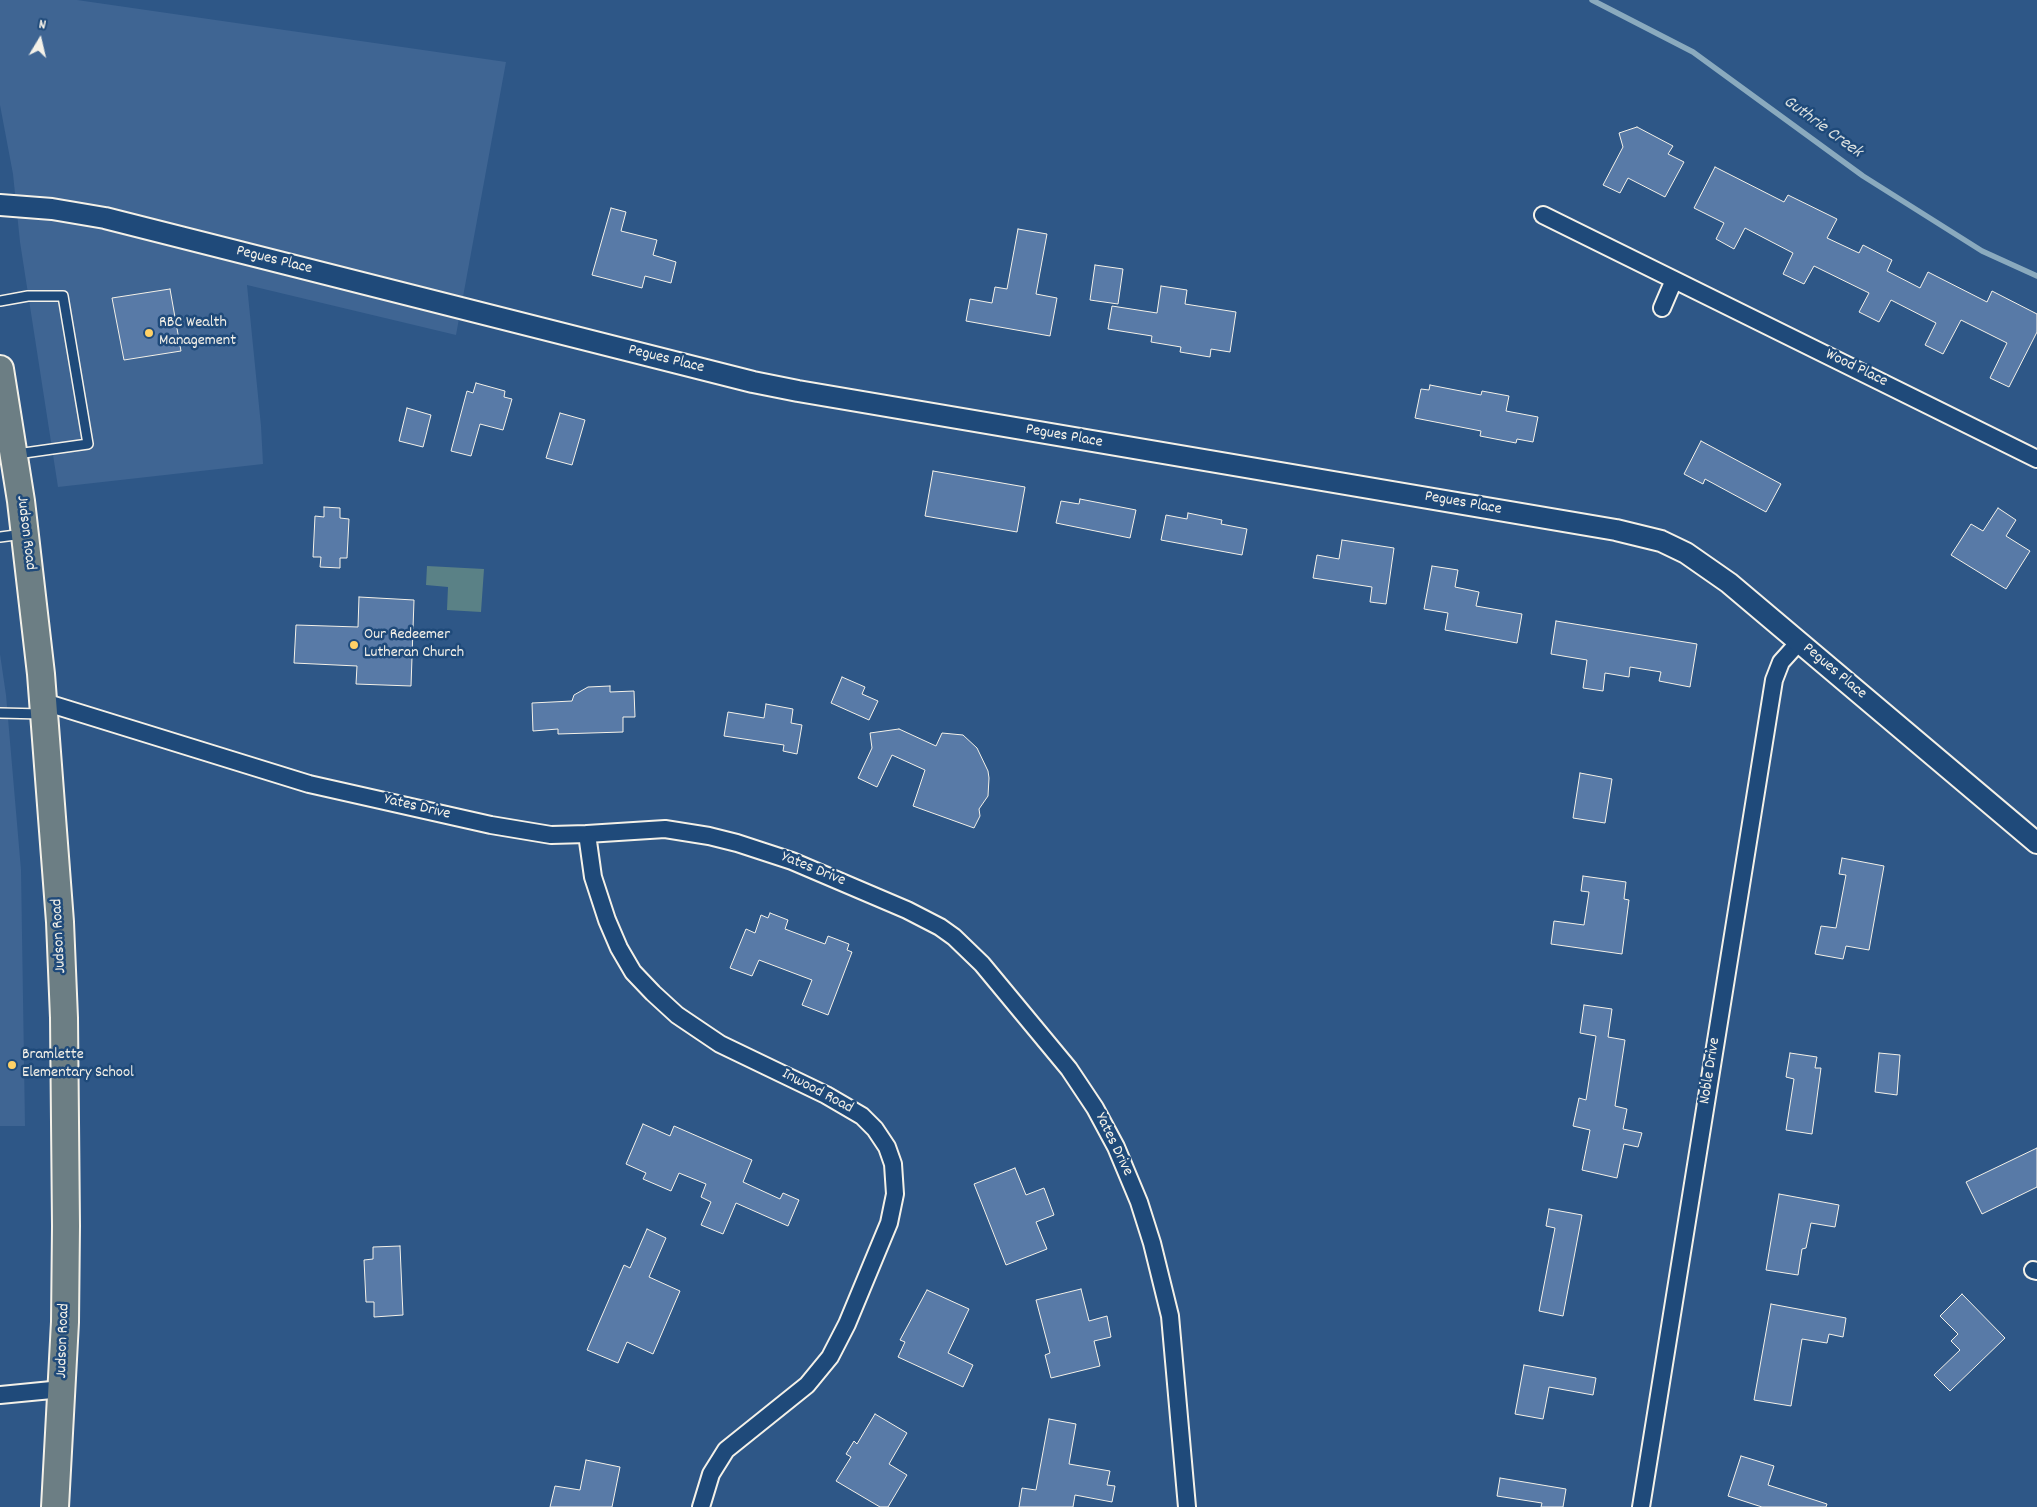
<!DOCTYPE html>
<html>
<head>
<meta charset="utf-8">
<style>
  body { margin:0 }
  #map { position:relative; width:2037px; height:1507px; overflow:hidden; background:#2e5787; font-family:Dekko,sans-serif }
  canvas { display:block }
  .north { position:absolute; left:15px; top:15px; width:50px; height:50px; -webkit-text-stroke:4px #1f4a7a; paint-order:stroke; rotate:9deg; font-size:14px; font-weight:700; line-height:20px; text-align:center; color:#f4f1e8 }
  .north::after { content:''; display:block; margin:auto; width:18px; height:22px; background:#f4f1e8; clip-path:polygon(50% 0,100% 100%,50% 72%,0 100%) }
</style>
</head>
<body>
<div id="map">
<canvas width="2037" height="1507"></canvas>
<div class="north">N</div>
</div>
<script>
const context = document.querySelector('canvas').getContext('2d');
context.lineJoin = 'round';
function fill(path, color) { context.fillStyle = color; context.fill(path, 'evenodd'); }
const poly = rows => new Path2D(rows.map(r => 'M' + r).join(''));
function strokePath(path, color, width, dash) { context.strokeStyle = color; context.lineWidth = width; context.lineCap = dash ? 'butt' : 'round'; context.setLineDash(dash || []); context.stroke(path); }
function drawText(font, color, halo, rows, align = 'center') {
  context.font = font + ' Dekko,sans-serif'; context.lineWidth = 5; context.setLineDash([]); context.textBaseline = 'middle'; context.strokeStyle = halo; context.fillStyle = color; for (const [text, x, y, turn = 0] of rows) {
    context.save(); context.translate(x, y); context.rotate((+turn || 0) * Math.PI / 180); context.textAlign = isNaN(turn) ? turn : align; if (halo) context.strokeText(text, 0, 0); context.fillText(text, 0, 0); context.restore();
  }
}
fill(poly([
  [0,0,77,0,506,62,456,335,247,285,261,426,263,464,58,487,20,242,13,174,0,105],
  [0,654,6,695,21,870,25,1126,0,1126]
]), '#3f6593');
fill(poly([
  [427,566,484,569,481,612,447,610,448,587,426,585]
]), '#5a8186');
strokePath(poly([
  [1592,0,1693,52,1863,176,1982,251,2037,276]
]), '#8aaabe', 5.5);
const building = poly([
  [1637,127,1673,146,1668,154,1684,162,1665,197,1628,178,1620,193,1603,185,1623,147,1619,133,1637,127],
  [1715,167,1784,202,1788,195,1837,219,1827,238,1859,253,1863,245,1892,260,1887,271,1920,288,1928,272,1987,302,1992,291,2037,314,2037,332,2009,387,1990,378,2007,343,1961,320,1943,354,1925,345,1936,323,1891,300,1879,322,1859,312,1869,293,1814,266,1804,284,1783,274,1793,253,1745,228,1734,249,1716,239,1724,223,1694,208,1715,167],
  [611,208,626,212,621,231,657,240,653,255,676,262,671,283,645,276,642,288,592,275,611,208],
  [1018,229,1047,234,1036,294,1057,298,1050,336,966,321,970,299,992,303,995,287,1007,289,1018,229],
  [1095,265,1123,269,1118,304,1090,300,1095,265],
  [1161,286,1187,290,1185,304,1236,312,1230,352,1211,349,1210,357,1180,352,1181,347,1151,342,1152,336,1108,329,1112,306,1157,313,1161,286],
  [170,289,181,351,124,360,112,298,170,289],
  [476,383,505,391,504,397,512,399,503,430,480,424,471,456,451,451,467,391,473,393,476,383],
  [1430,385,1481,395,1482,391,1509,396,1506,411,1538,417,1533,442,1517,439,1516,443,1480,436,1481,431,1415,418,1421,389,1429,390,1430,385],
  [407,408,431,415,423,447,399,441,407,408],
  [560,413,585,420,572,465,546,458,560,413],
  [1701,441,1781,484,1766,512,1705,479,1703,484,1684,474,1701,441],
  [933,471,1025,487,1017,532,925,516,933,471],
  [1080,499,1136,510,1130,538,1056,523,1061,501,1079,504,1080,499],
  [324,507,340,508,340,518,349,519,347,558,340,558,340,568,320,567,321,557,313,557,315,516,324,517,324,507],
  [1998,508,2016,520,2006,536,2030,551,2006,589,1951,555,1971,524,1983,531,1998,508],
  [1188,513,1222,520,1221,524,1247,529,1242,555,1161,540,1166,515,1187,519,1188,513],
  [1342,540,1394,548,1386,604,1370,602,1372,587,1313,578,1317,555,1339,559,1342,540],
  [1432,566,1458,570,1455,587,1479,592,1476,606,1522,614,1517,643,1445,630,1448,613,1424,609,1432,566],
  [359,597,414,600,411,686,356,684,357,666,294,663,296,625,358,627,359,597],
  [1556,621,1697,644,1690,687,1659,681,1661,672,1630,667,1629,677,1605,673,1603,691,1583,688,1587,660,1551,654,1556,621],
  [842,677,865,687,862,694,878,701,869,720,831,703,842,677],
  [610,686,610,692,634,691,635,717,623,717,623,732,558,734,558,729,533,731,532,703,572,701,574,695,588,687,610,686],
  [766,704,793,709,791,723,802,725,797,754,783,751,784,745,724,736,728,712,764,718,766,704],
  [899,729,936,746,942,733,963,735,977,748,988,771,989,778,988,796,979,809,980,816,974,828,913,806,925,770,892,755,877,787,858,778,872,748,870,733,899,729],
  [1580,773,1612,779,1605,823,1573,818,1580,773],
  [1842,858,1884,866,1869,950,1846,946,1843,959,1815,954,1821,926,1836,928,1846,875,1839,874,1842,858],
  [1583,876,1626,882,1624,899,1629,900,1622,954,1551,944,1554,921,1584,925,1589,892,1581,891,1583,876],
  [770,913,788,920,785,929,825,944,828,936,849,944,847,950,852,952,828,1015,802,1005,812,980,759,960,752,976,730,968,746,929,755,933,761,915,768,918,770,913],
  [1584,1005,1612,1009,1608,1037,1625,1040,1615,1106,1627,1109,1623,1129,1642,1133,1638,1147,1624,1144,1617,1178,1582,1170,1590,1130,1573,1126,1579,1098,1586,1100,1596,1036,1580,1033,1584,1005],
  [1790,1053,1817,1057,1815,1068,1821,1068,1812,1134,1786,1130,1794,1079,1786,1077,1790,1053],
  [1879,1053,1900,1055,1897,1095,1875,1092,1879,1053],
  [643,1124,670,1136,674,1126,752,1160,743,1182,780,1199,783,1193,799,1200,788,1226,736,1203,723,1234,701,1225,711,1202,701,1197,706,1184,679,1173,671,1191,643,1179,646,1173,626,1164,643,1124],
  [2037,1148,2037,1187,1982,1214,1966,1182,2037,1148],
  [1015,1168,1026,1195,1044,1188,1054,1215,1036,1222,1047,1249,1006,1265,974,1184,1015,1168],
  [1779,1194,1839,1205,1835,1227,1811,1223,1806,1248,1802,1249,1798,1275,1766,1270,1779,1194],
  [1549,1209,1582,1215,1563,1316,1539,1311,1555,1228,1546,1226,1549,1209],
  [647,1229,666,1238,649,1277,680,1291,653,1354,627,1342,618,1363,587,1350,624,1265,630,1268,647,1229],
  [400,1246,403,1315,374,1317,374,1302,366,1302,364,1260,373,1259,373,1247,400,1246],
  [1081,1289,1089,1321,1107,1316,1111,1337,1094,1341,1100,1366,1051,1378,1045,1355,1050,1353,1036,1300,1081,1289],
  [927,1290,969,1309,948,1353,973,1365,963,1387,898,1357,905,1342,900,1340,927,1290],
  [1962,1294,2005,1338,1950,1391,1934,1375,1960,1350,1951,1341,1958,1334,1940,1316,1962,1294],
  [1771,1304,1846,1318,1843,1337,1829,1334,1827,1343,1802,1339,1791,1406,1754,1400,1771,1304],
  [1524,1365,1596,1378,1593,1395,1549,1387,1543,1419,1515,1414,1524,1365],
  [875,1414,907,1433,889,1464,907,1475,888,1507,880,1507,836,1481,851,1457,846,1454,854,1441,857,1444,875,1414],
  [1049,1419,1076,1424,1069,1464,1110,1471,1107,1485,1115,1486,1112,1502,1075,1495,1073,1507,1019,1507,1022,1488,1036,1490,1049,1419],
  [1741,1456,1774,1466,1768,1485,1827,1504,1826,1507,1762,1507,1728,1496,1741,1456],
  [586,1460,620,1467,612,1507,550,1507,555,1486,580,1490,586,1460],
  [1500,1478,1566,1489,1563,1507,1541,1507,1542,1503,1497,1496,1500,1478]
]);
fill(building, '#587aa7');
strokePath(building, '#f4f1e8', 1);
const service = poly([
  [0,301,28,296,63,296,88,444,17,454],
  [0,537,23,534],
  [0,713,42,714]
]);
const minor = poly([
  [1543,215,2037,459],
  [1662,308,1674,280],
  [44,702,309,784,491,825,551,835,587,834,665,829,709,836,737,843,792,861,907,910,940,927,954,937,982,964,1069,1069,1095,1108,1116,1147,1139,1202,1152,1243,1170,1316,1187,1507],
  [587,834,593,877,607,920,619,948,633,972,653,993,677,1015,720,1044,826,1095,862,1116,875,1129,887,1147,893,1164,895,1194,889,1223,847,1324,830,1357,807,1385,726,1450,711,1474,701,1507],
  [2033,1270,2037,1271],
  [0,1395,62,1389],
  [1641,1507,1774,680,1781,662,1799,642]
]);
const tertiary = poly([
  [0,205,52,209,105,218,753,382,798,391,1616,530,1661,541,1686,553,1729,583,2037,843]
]);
const primary = poly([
  [0,369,21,501,41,674,60,922,64,1018,66,1226,65,1322,55,1507]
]);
strokePath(service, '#f4f1e8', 12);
strokePath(minor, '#f4f1e8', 20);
strokePath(tertiary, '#f4f1e8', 24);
strokePath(primary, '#f4f1e8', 30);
strokePath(service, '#1f4a7a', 9);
strokePath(minor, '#1f4a7a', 16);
strokePath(tertiary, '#1f4a7a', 20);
strokePath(primary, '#6c7e84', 26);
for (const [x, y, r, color] of [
  [149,333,5,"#ffd166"],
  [354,645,5,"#ffd166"],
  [12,1065,5,"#ffd166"]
]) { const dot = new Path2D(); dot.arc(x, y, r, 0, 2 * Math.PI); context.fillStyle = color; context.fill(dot); strokePath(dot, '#1f4a7a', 2); }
drawText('16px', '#f4f1e8', '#1f4a7a', [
  ["Pegues Place",274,261,14],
  ["Pegues Place",666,360,14],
  ["Wood Place",1856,369,26],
  ["Pegues Place",1064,437,10],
  ["Pegues Place",1463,504,10],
  ["Judson Road",25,533,83],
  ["Pegues Place",1834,672,40],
  ["Yates Drive",417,808,13],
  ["Yates Drive",813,870,22],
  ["Judson Road",60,936,-93],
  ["Noble Drive",1711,1071,-81],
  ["Inwood Road",817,1092,28],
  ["Yates Drive",1113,1145,64],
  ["Judson Road",64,1341,-88]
]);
drawText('16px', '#f4f1e8', '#1f4a7a', [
  ["RBC Wealth",159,324],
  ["Management",159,342],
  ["Our Redeemer",364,636],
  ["Lutheran Church",364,654],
  ["Bramlette",22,1056],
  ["Elementary School",22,1074]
], 'left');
drawText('italic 18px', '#dadfde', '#1f4a7a', [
  ["Guthrie Creek",1822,128,36]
]);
</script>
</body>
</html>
